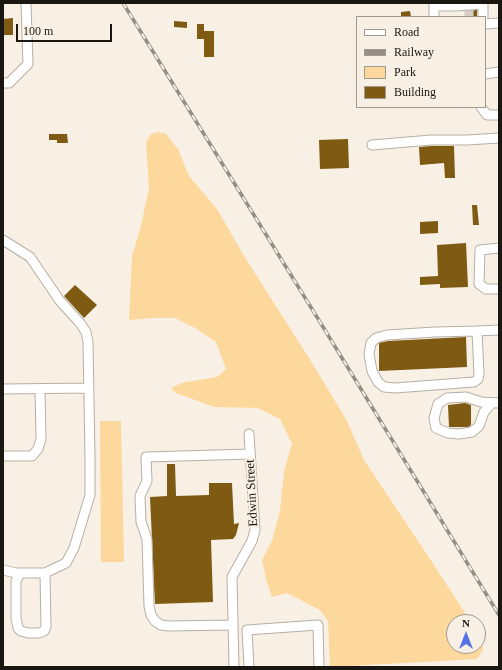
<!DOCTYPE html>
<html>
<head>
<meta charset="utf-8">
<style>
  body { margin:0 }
  #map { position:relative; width:502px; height:670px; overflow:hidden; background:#f8f0e4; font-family:Georgia,serif }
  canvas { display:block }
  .frame { position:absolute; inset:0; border:4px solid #1a1713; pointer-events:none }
  .legend { position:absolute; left:356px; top:16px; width:130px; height:92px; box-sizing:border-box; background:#f8f0e4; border:1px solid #9f9990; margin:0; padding:5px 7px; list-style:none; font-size:12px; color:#1a1713 }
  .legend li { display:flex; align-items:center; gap:8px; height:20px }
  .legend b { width:20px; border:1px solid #9f9990 }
  .north { position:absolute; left:446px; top:614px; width:40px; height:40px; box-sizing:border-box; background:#f8f0e4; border:1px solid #9f9990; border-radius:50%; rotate:0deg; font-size:11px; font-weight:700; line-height:16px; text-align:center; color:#1a1713 }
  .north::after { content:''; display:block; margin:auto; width:14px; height:18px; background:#5771e7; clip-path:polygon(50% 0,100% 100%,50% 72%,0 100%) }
  .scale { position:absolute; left:16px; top:24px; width:96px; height:18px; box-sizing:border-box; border:2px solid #1a1713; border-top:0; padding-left:5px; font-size:12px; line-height:14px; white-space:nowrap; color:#1a1713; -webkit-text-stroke:3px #f8f0e4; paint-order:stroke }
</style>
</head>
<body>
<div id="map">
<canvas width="502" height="670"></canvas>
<div class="frame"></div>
<ul class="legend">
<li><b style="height:5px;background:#fff"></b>Road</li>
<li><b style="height:5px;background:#948e86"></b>Railway</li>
<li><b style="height:11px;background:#fdd89d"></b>Park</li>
<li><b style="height:11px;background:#7e5a13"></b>Building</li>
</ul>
<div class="north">N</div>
<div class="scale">100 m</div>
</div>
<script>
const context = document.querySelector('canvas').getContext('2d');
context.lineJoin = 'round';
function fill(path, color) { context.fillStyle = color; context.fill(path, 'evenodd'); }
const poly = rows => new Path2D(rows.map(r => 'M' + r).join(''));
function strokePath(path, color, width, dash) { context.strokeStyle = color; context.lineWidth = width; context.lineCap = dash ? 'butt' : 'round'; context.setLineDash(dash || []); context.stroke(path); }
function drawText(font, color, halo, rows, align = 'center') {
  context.font = font + ' Georgia,serif'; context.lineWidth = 4; context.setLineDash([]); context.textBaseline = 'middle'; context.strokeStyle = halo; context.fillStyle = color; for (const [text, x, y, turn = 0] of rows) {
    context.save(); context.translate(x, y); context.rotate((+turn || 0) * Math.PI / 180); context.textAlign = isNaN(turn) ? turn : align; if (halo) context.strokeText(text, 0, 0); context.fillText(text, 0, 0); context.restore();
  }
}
fill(poly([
  [157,132,166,134,178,149,189,176,217,209,244,256,314,366,347,421,364,460,434,565,471,622,454,622,454,646,478,646,478,634,482,640,483,650,477,659,330,667,328,621,320,610,287,593,272,597,267,583,262,560,272,541,280,511,284,471,292,444,280,419,258,408,214,407,176,393,171,388,181,383,217,377,226,369,216,342,195,328,175,318,153,318,129,320,132,256,141,226,149,188,146,142,151,134],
  [100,421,121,421,124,562,101,562]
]), '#fdd89d');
fill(poly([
  [477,10,477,17,468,17,468,11],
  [410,11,411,17,401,17,401,12],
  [13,18,13,35,3,35,3,19],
  [174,21,187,22,187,28,174,27],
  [197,24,204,24,204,31,214,31,214,57,204,57,204,39,197,39],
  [49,134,67,134,68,143,57,143,57,140,49,140],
  [348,139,349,168,320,169,319,140],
  [431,146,454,146,455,178,445,178,444,163,420,165,419,147],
  [472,205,477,205,479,225,473,225],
  [438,221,438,233,420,234,420,222],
  [466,243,468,287,440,288,440,284,420,285,420,277,438,276,437,245],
  [75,285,97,305,84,318,64,296],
  [466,337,467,367,379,371,379,343,388,341],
  [465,403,471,405,471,425,468,427,449,427,448,405],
  [167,464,175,464,176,496,209,495,209,483,232,483,234,524,239,523,236,535,233,539,211,540,213,602,155,604,150,497,167,496]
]), '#7e5a13');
strokePath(poly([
  [469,10,469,17]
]), '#d7cfc5', 9, [9, 4.5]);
const minor = poly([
  [434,3,434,17],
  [456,3,456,6,483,4,483,3],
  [483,4,483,17],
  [434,6,456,6],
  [485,24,499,23],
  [485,74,499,72],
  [3,83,9,83,28,64,26,3],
  [481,107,487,115,499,115],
  [372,145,431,140,467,140,499,138],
  [3,240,30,257,60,301,80,323,86,332,88,342,90,458,90,495,74,548,66,563,45,573,16,573,3,570],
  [499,248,480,250,479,284,486,289,499,289],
  [477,331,479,374,478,379,474,382,395,388,384,387,378,382,372,371,369,354,371,343,376,338,387,335,435,332,477,331,499,330],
  [3,389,89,388],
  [491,404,484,412,479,426,472,432,459,434,448,433,436,428,434,418,438,404,447,398,466,397,481,402,499,403],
  [3,456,32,456,38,449,41,439,40,389],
  [20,573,16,581,16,618,18,628,21,631,28,633,39,633,44,631,46,627,45,573],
  [233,625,168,626,161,625,155,621,151,615,149,606,147,539,141,522,140,496,147,481,146,457,250,454],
  [234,667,232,577,252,541,255,530,249,434],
  [249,667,247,630,318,625,319,667]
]);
strokePath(minor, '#b6afa3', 11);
strokePath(minor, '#fff', 9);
const rail = poly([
  [123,3,320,322,499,615]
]);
strokePath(rail, '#948e86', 3.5);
strokePath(rail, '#f8f0e4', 2, [6]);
drawText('13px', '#1a1713', '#f8f0e4', [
  ["Edwin Street",252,493,-93]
]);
</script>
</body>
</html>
